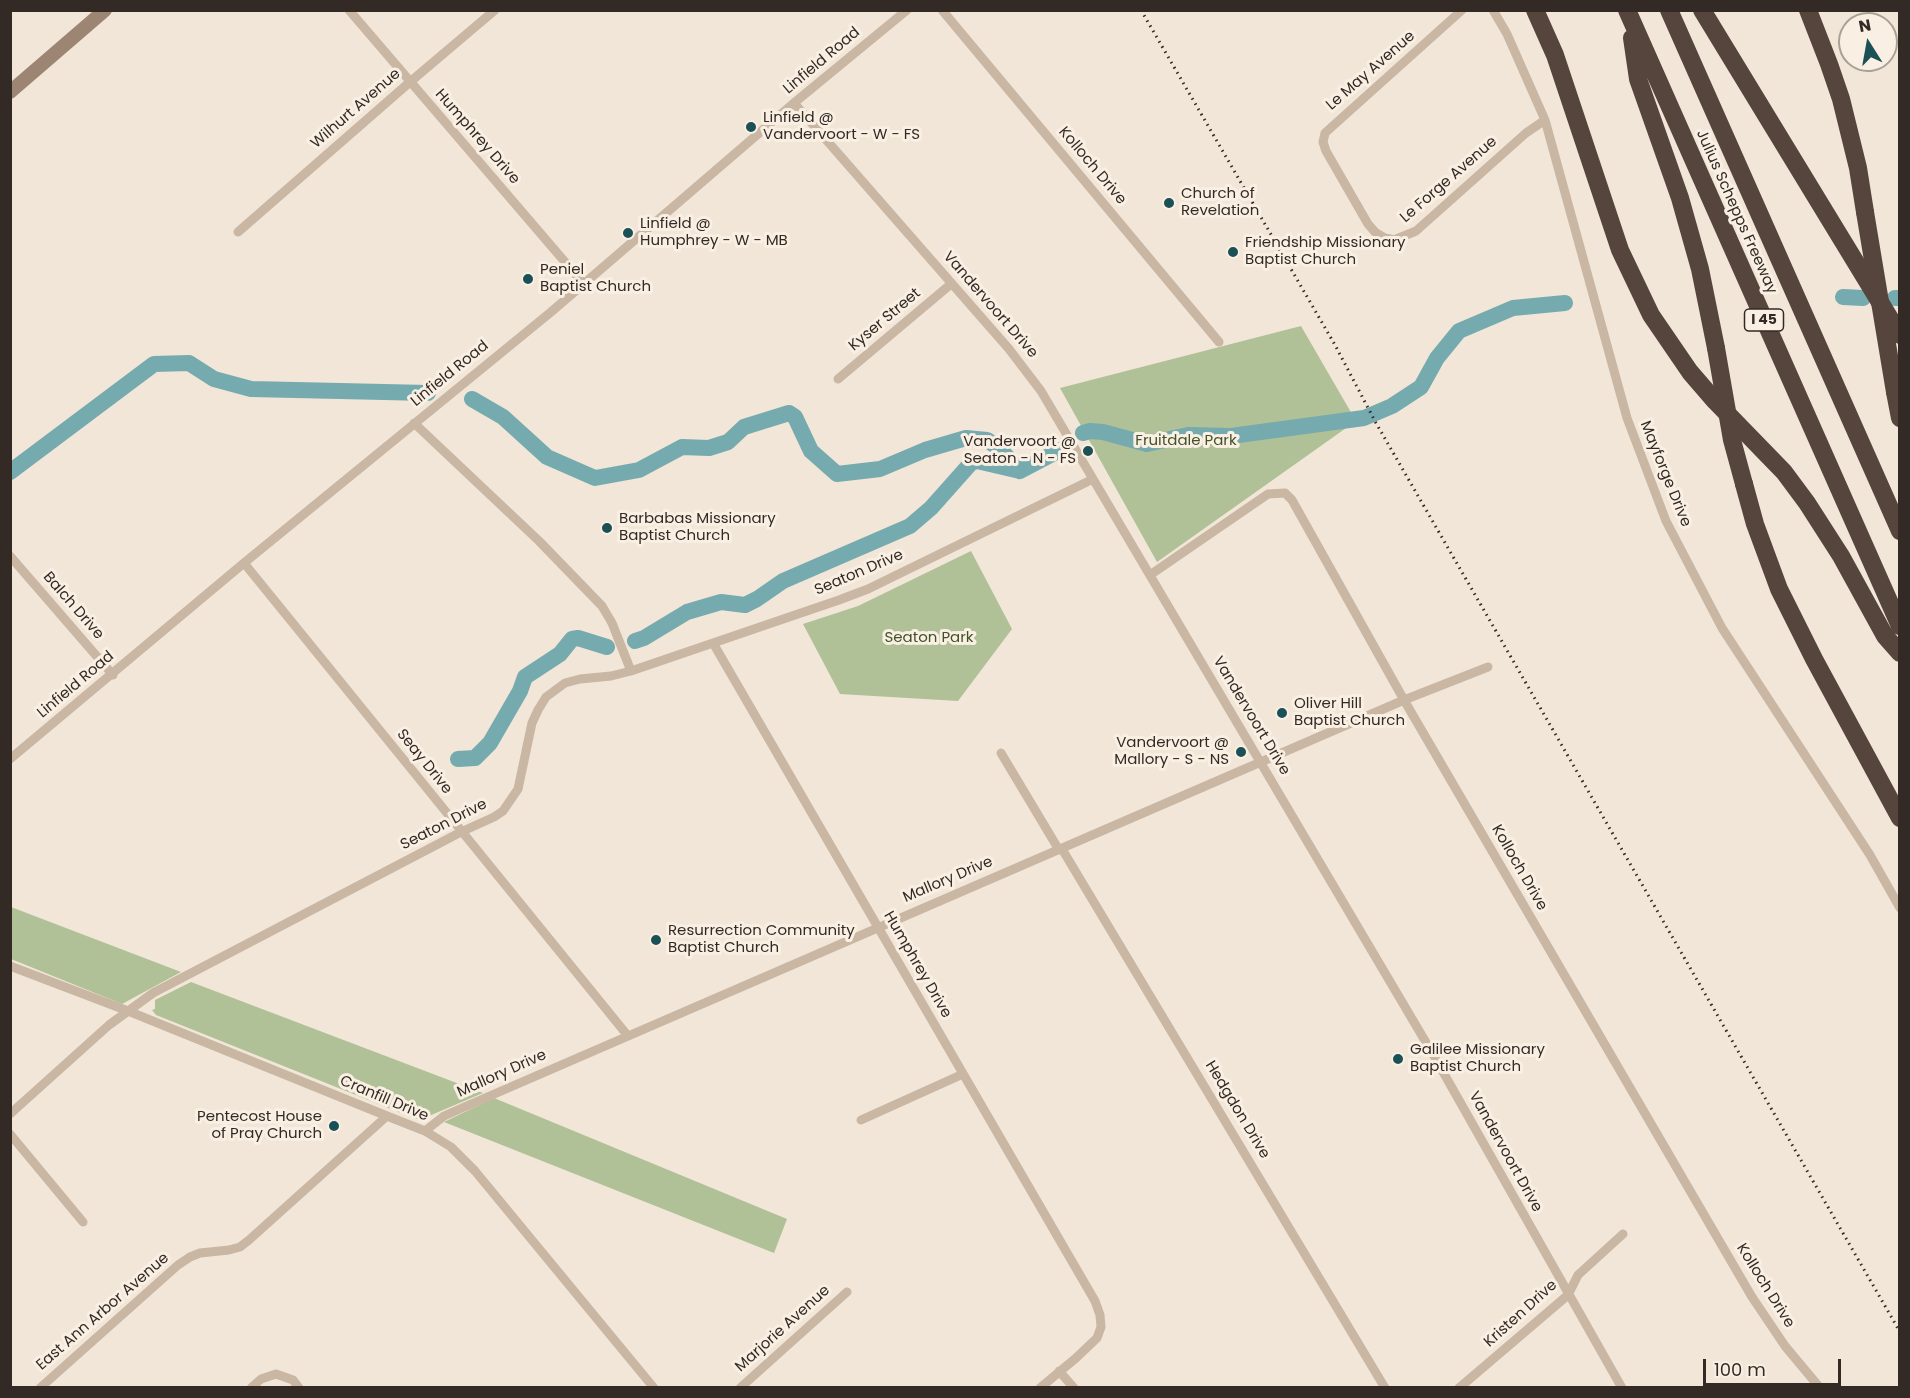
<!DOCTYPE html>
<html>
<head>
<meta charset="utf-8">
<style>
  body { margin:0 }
  #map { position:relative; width:1910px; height:1398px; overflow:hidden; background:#f1e6d7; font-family:Poppins,sans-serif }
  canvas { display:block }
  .frame { position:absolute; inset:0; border:12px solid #342a25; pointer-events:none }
  .north { position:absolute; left:1838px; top:12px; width:60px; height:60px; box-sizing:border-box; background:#f9f0e3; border:2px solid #aaa197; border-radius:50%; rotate:349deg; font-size:16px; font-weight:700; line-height:24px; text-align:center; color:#342a25 }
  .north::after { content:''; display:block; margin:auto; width:21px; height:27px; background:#1a5056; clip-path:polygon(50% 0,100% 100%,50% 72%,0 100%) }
  .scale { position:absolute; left:1703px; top:1359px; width:138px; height:27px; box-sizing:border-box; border:3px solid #342a25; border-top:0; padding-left:8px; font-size:18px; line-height:21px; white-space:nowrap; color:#342a25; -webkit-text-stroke:4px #f9f0e3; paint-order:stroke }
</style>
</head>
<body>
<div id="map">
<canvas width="1910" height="1398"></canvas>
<div class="frame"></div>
<div class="north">N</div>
<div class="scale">100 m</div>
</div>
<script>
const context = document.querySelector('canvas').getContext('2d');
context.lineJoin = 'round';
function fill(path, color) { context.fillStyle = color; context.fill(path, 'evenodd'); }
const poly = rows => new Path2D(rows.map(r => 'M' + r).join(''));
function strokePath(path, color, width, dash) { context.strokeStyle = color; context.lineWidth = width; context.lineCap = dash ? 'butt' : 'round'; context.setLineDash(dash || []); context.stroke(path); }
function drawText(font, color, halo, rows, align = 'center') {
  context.font = font + ' Poppins,sans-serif'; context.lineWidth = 6; context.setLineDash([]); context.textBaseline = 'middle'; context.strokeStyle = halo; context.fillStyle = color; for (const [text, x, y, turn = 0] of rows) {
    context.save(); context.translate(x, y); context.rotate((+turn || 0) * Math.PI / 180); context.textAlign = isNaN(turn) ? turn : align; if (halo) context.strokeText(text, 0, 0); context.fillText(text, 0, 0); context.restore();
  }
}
fill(poly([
  [1301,326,1356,421,1157,562,1060,388],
  [971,551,1012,629,958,701,840,694,803,624,858,606],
  [10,907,11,907,181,972,122,1004,11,959],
  [191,982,483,1093,429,1116,416,1119,156,1015,152,1010,155,1009,155,1000],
  [494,1098,787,1219,774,1253,444,1122]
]), '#b1c197');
strokePath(poly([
  [1843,297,1863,298],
  [1895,298,1900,298],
  [472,399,503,417,547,457,595,478,639,470,682,447,709,448,728,442,744,427,789,413,795,417,811,451,837,474,880,469,925,450,966,438,987,440,999,448,1020,471,1060,450],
  [1083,433,1090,431,1103,432,1147,444,1188,435,1231,436,1364,418,1392,406,1421,387,1437,358,1459,331,1513,308,1565,303],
  [10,472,154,364,189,363,214,379,251,389,428,393],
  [635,641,644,638,687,612,721,602,745,605,757,599,783,581,910,526,931,508,971,463,977,461,1020,471],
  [458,759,475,758,490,743,520,691,525,677,560,654,572,639,578,638,607,647]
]), '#75aaaf', 16);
strokePath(poly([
  [349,10,583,283],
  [942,10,1219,342],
  [1462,10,1325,133,1323,142,1326,151,1368,224,1375,232,1385,238,1394,240,1416,231,1526,133,1545,120],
  [1493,10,1507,34,1545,120,1627,418,1666,521,1722,628,1870,855,1900,908],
  [794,103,1009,349,1041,391,1434,1056,1622,1388],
  [238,232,410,82,495,10],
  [838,379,951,284],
  [414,423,539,541,602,606,612,623,631,671],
  [10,556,113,675],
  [244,563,628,1036],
  [1150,575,1268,494,1285,493,1292,500,1404,700,1752,1297,1785,1346,1820,1388],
  [713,643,1095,1301,1100,1315,1101,1327,1097,1338,1076,1358,1040,1388],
  [1001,753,1059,850],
  [10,759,244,563,551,312,794,103,907,10],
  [1062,849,1385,1388],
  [10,966,128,1011,387,1116,425,1131,451,1147,475,1171,654,1388],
  [10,1114,109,1025,153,993,461,832,494,817,503,811,518,789,532,723,538,710,546,697,565,683,580,679,611,676,631,671,839,600,868,589,1093,479],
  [861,1120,963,1074],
  [425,1131,444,1116,462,1108,1404,700,1488,667],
  [10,1134,83,1222],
  [1059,1371,1074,1388],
  [40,1388,178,1265,190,1257,200,1253,229,1250,240,1247,249,1240,387,1116],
  [251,1388,261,1379,276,1374,293,1380,299,1388],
  [740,1388,847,1292],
  [1459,1388,1568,1295,1578,1275,1623,1234]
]), '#c9b6a3', 9);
strokePath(poly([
  [10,92,105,10]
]), '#9d8574', 14);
strokePath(poly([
  [1535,10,1555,55,1620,250,1651,315,1690,372,1715,401,1784,472,1807,503,1841,556,1885,636,1900,653],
  [1627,10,1900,626],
  [1669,10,1900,531],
  [1702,10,1900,335],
  [1808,10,1829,64,1841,99,1858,168,1865,212],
  [1632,38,1638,79,1680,198,1700,269,1716,348],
  [1895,392,1900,418],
  [1744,484,1755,524,1779,589,1814,659,1900,818]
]), '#55453c', 18);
strokePath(poly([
  [1141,10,1335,345,1376,423,1900,1332]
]), '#342a25', 3, [1.5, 4.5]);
strokePath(poly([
  [1865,212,1895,392],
  [1716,348,1732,440,1744,484]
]), '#55453c', 18);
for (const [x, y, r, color] of [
  [751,127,6,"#1a5056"],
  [1169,203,6,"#1a5056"],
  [628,233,6,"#1a5056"],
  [1233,252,6,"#1a5056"],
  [528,279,6,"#1a5056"],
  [1088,451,6,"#1a5056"],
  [607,528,6,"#1a5056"],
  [1282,713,6,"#1a5056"],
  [1241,752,6,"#1a5056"],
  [656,940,6,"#1a5056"],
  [1398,1059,6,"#1a5056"],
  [334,1126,6,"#1a5056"]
]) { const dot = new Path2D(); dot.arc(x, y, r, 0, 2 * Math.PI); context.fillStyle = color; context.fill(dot); strokePath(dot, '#f9f0e3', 2); }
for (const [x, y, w] of [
  [1764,320,39]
]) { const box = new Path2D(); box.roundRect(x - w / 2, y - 11, w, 22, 4.5); context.fillStyle = '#f9f0e3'; context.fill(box); strokePath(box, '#342a25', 1.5); }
drawText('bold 14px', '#342a25', null, [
  ["I 45",1764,320]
]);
drawText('15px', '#342a25', '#f9f0e3', [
  ["Linfield Road",822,61,-40],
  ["Le May Avenue",1371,71,-41],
  ["Wilhurt Avenue",356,109,-41],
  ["Humphrey Drive",477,137,49],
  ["Kolloch Drive",1092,166,50],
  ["Le Forge Avenue",1449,180,-41],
  ["Julius Schepps Freeway",1736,212,66],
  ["Vandervoort Drive",990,305,49],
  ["Kyser Street",885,320,-40],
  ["Linfield Road",450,374,-39],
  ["Mayforge Drive",1665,474,68],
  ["Seaton Drive",859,573,-23],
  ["Balch Drive",73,606,49],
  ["Linfield Road",76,685,-40],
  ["Vandervoort Drive",1251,716,59],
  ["Seay Drive",424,762,51],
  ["Seaton Drive",444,825,-27],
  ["Kolloch Drive",1519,868,60],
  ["Mallory Drive",948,880,-23],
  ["Humphrey Drive",917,965,60],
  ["Mallory Drive",502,1074,-24],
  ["Cranfill Drive",384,1099,23],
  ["Hedgdon Drive",1237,1110,59],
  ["Vandervoort Drive",1505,1152,61],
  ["Kolloch Drive",1765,1286,58],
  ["East Ann Arbor Avenue",103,1312,-41],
  ["Kristen Drive",1521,1314,-42],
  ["Marjorie Avenue",783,1329,-42]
]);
drawText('15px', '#342a25', '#f9f0e3', [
  ["Linfield @",763,118],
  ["Vandervoort - W - FS",763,135],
  ["Church of",1181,194],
  ["Revelation",1181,211],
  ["Linfield @",640,224],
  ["Humphrey - W - MB",640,241],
  ["Friendship Missionary",1245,243],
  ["Baptist Church",1245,260],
  ["Peniel",540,270],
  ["Baptist Church",540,287],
  ["Vandervoort @",1076,442,"right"],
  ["Seaton - N - FS",1076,459,"right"],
  ["Barbabas Missionary",619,519],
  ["Baptist Church",619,536],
  ["Oliver Hill",1294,704],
  ["Baptist Church",1294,721],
  ["Vandervoort @",1229,743,"right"],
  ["Mallory - S - NS",1229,760,"right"],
  ["Resurrection Community",668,931],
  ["Baptist Church",668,948],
  ["Galilee Missionary",1410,1050],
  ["Baptist Church",1410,1067],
  ["Pentecost House",322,1117,"right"],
  ["of Pray Church",322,1134,"right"]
], 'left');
drawText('15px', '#425328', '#f9f0e3', [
  ["Fruitdale Park",1186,441],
  ["Seaton Park",929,638]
]);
</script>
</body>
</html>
